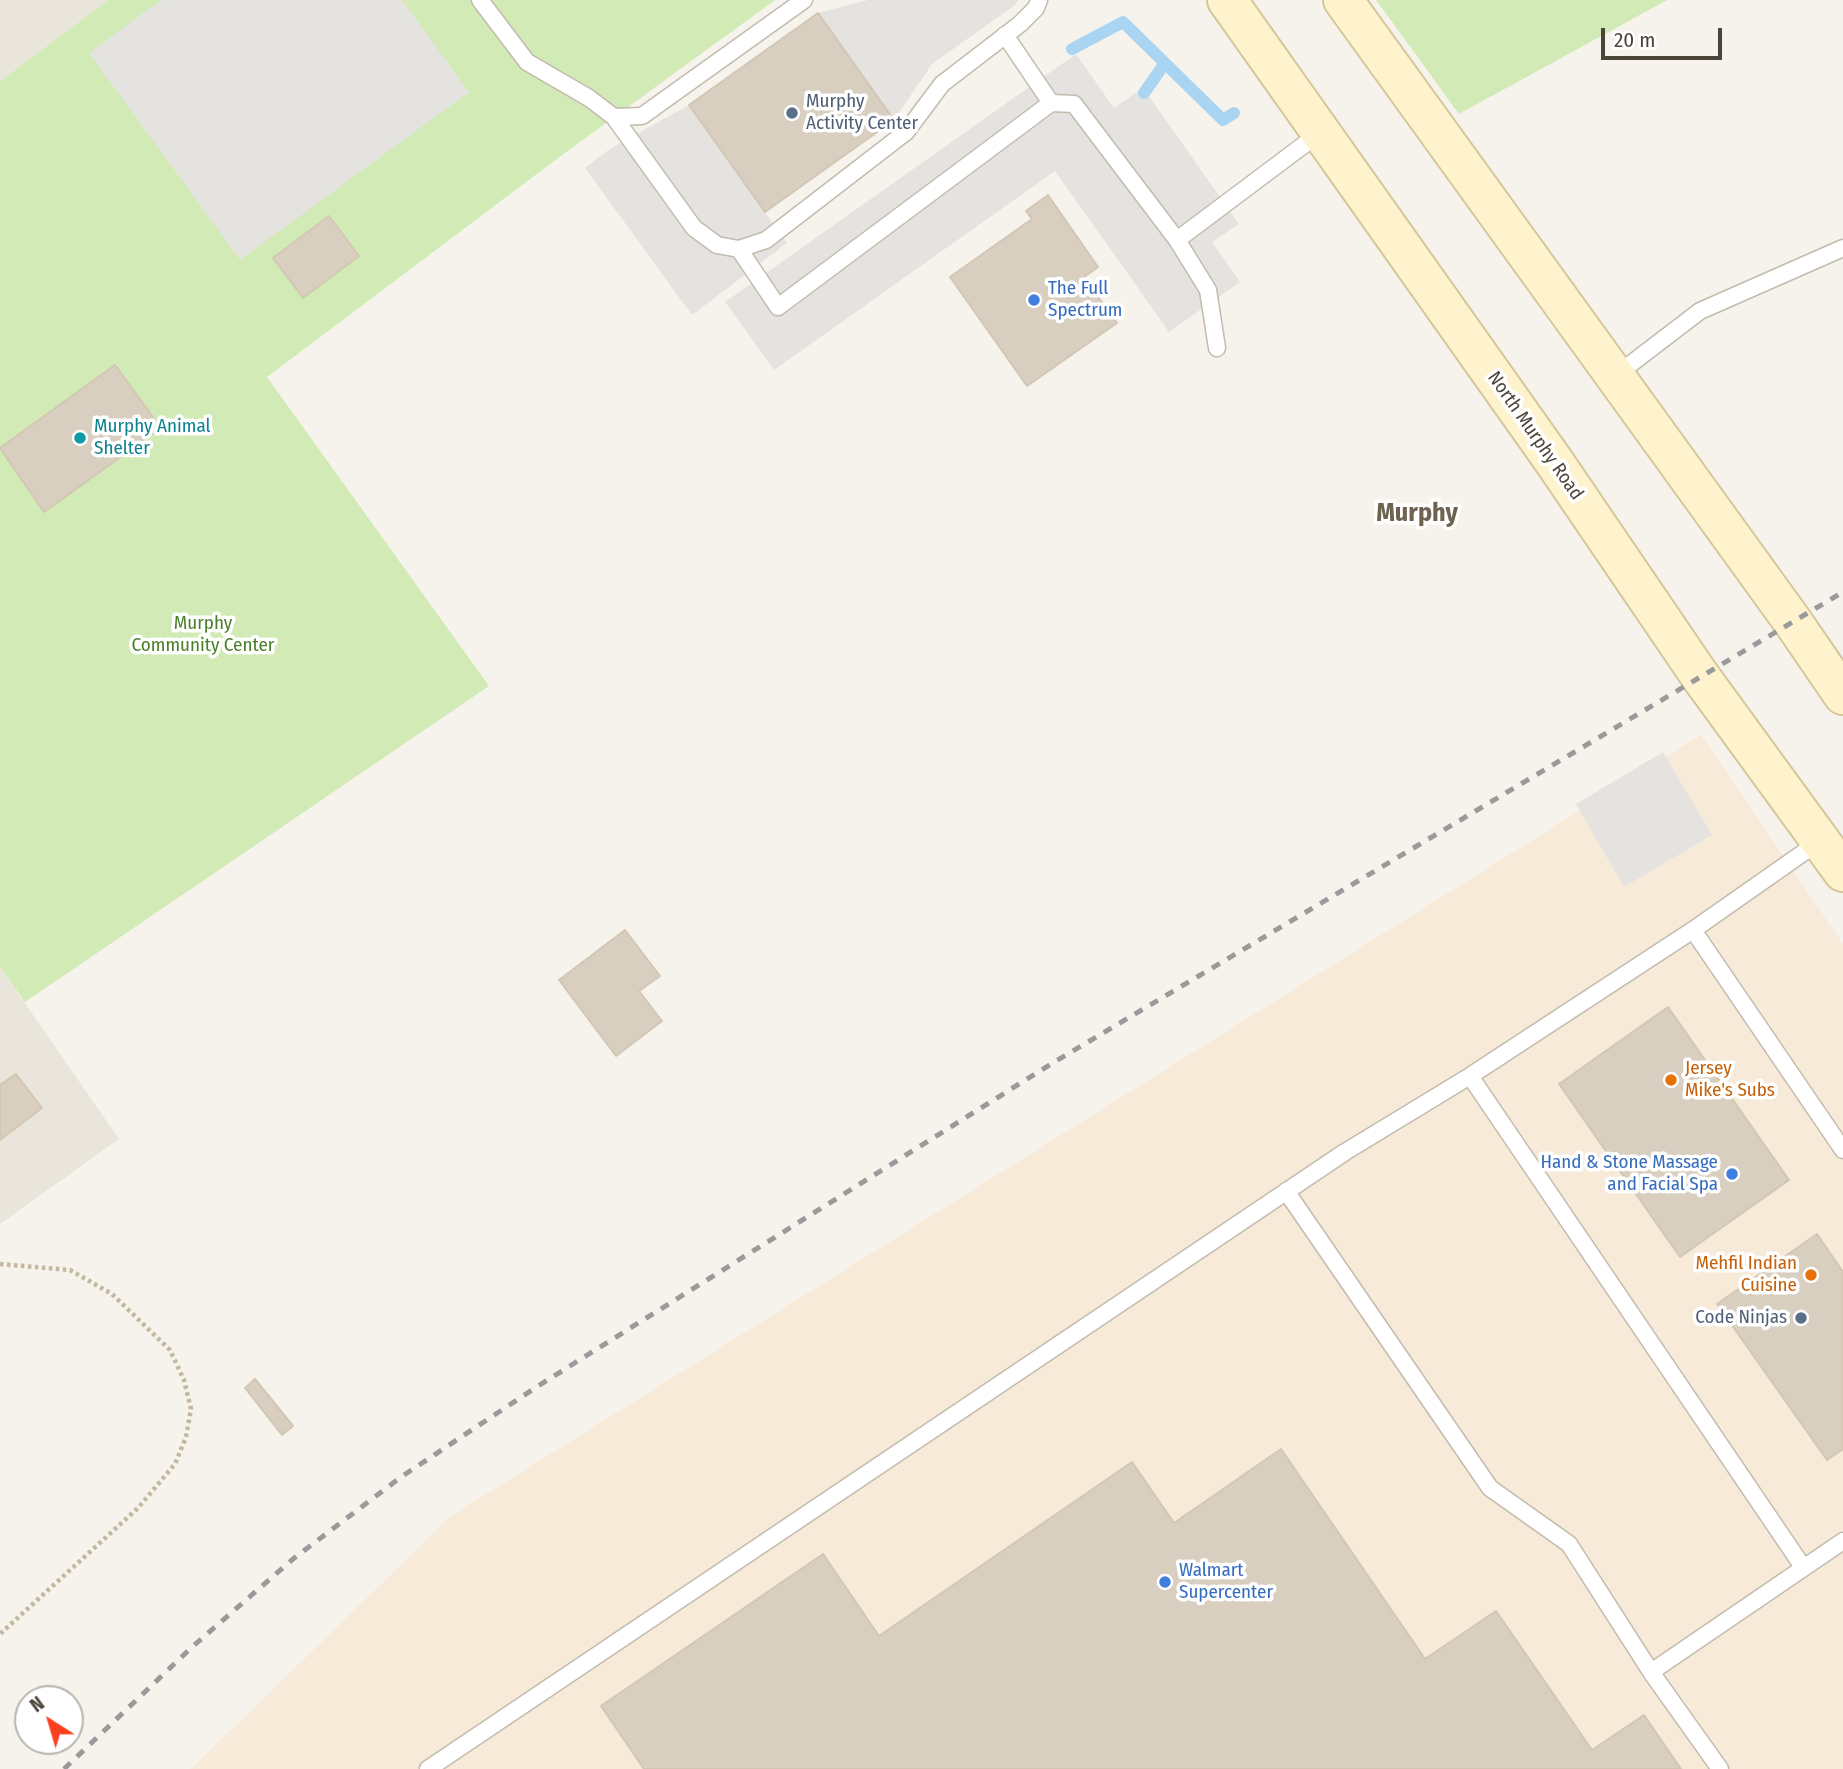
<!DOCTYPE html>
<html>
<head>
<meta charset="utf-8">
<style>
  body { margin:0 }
  #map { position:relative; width:1843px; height:1769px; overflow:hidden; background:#f6f3ec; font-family:"Fira Sans Condensed",sans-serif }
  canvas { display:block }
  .north { position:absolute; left:14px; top:1685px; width:70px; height:70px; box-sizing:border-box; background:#fff; border:2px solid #b7b4b0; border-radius:50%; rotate:323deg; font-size:19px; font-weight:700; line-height:28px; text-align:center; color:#4b4439 }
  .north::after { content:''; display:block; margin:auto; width:24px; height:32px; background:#fc3f1d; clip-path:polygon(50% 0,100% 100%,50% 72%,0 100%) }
  .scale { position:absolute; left:1601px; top:28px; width:121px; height:32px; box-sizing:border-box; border:4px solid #4b4439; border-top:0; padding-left:9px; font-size:21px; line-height:24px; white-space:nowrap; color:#4b4439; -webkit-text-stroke:5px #fff; paint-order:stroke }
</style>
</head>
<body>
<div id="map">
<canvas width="1843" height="1769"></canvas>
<div class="north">N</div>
<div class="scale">20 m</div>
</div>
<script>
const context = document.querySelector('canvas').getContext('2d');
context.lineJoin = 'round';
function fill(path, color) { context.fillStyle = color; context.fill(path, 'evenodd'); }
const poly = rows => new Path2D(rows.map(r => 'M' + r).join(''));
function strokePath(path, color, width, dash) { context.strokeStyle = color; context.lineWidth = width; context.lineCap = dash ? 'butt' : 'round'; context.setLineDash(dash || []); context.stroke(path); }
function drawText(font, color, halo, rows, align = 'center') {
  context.font = font + ' "Fira Sans Condensed",sans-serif'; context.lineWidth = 7; context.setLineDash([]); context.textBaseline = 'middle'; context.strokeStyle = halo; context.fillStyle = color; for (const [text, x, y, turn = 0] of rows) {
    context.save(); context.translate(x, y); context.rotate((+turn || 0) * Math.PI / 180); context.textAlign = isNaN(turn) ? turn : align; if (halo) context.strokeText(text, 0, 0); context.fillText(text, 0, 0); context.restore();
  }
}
fill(poly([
  [0,0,108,0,0,81],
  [0,967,119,1139,0,1224]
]), '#eae5da');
fill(poly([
  [1701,735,1843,944,1843,1769,191,1769,450,1517]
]), '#f7ead8');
fill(poly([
  [108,0,775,0,558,158,267,377,489,686,25,1002,0,967,0,81],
  [1376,0,1667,0,1459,114]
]), '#d2eab5');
fill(poly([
  [161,0,402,0,469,92,240,260,89,53],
  [868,0,1018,0,1015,5,932,64,894,120,818,13],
  [1076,54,1114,108,1143,88,1239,224,1212,242,1240,282,1169,332,1055,171,774,370,725,302],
  [689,105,787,243,692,315,585,168,611,148],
  [1663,752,1712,835,1624,887,1576,804]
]), '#e5e3e0');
strokePath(poly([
  [1072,49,1123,22,1223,120,1234,113],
  [1144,93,1165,63]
]), '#a9d4f2', 12);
const building = poly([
  [818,13,894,120,765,212,689,105,818,13],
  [1048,195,1098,267,1084,277,1117,323,1027,386,950,277,1032,219,1026,211,1048,195],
  [329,216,359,256,303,298,273,258,329,216],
  [115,365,161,428,44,512,0,448,115,365],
  [625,930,660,976,639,991,662,1021,616,1056,559,980,625,930],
  [1668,1007,1789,1180,1680,1257,1559,1084,1668,1007],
  [16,1074,42,1108,0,1140,0,1085,16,1074],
  [1817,1234,1843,1272,1843,1449,1827,1460,1717,1304,1817,1234],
  [255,1379,293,1426,282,1435,245,1388,255,1379],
  [1281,1449,1425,1659,1496,1611,1592,1750,1644,1715,1681,1769,644,1769,601,1706,823,1554,879,1636,1132,1462,1174,1523,1281,1449]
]);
fill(building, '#d8cfc1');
strokePath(building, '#d3c7b4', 2);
const lane = poly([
  [480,0,527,62,589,98,614,117,642,116,804,0],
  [1005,35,1051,103],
  [614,117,694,228,717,245,739,249,766,240,906,132,942,84,1020,24,1036,8,1039,0],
  [1177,240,1208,290,1217,348],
  [739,249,778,307,1051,103,1074,104,1177,240,1321,132],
  [1615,376,1700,311,1843,248],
  [1693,930,1843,1150],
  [1470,1076,1803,1567],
  [1286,1191,1490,1488,1569,1544,1651,1672,1720,1769],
  [1651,1672,1843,1541],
  [428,1769,1345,1152,1470,1076,1693,930,1820,841]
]);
const secondary = poly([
  [1227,0,1553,460,1700,676,1843,872],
  [1343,0,1793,622,1843,695]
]);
strokePath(lane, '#c2bbae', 19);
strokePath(secondary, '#d6c79b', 42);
strokePath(poly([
  [0,1264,70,1270,112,1294,170,1350,184,1380,191,1409,186,1437,175,1464,138,1508,0,1634]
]), '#c4b79f', 4.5, [3.5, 3.5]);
strokePath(lane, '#fff', 16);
strokePath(secondary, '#fff3cd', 38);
strokePath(poly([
  [64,1769,191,1648,293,1559,401,1477,538,1386,1051,1064,1843,592]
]), '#9a9a9a', 5, [9, 9]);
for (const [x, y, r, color] of [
  [792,113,7,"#5c6f8a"],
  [1034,300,7,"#3f7fe0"],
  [80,438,7,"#0f9aa8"],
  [1671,1080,7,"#e8710a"],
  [1732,1174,7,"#3f7fe0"],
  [1811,1275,7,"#e8710a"],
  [1801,1318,7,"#5c6f8a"],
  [1165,1582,7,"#3f7fe0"]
]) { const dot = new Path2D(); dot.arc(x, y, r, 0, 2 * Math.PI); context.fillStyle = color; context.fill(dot); strokePath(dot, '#fff', 2.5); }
drawText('19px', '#4e5e75', '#fff', [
  ["Murphy",806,102],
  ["Activity Center",806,124],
  ["Code Ninjas",1787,1318,"right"]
], 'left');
drawText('19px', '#366cbe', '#fff', [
  ["The Full",1048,289],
  ["Spectrum",1048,311],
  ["Hand & Stone Massage",1718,1163,"right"],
  ["and Facial Spa",1718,1185,"right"],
  ["Walmart",1179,1571],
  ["Supercenter",1179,1593]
], 'left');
drawText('19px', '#0d838f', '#fff', [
  ["Murphy Animal",94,427],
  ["Shelter",94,449]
], 'left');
drawText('19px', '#4b4439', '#fff', [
  ["North Murphy Road",1535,436,55]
]);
drawText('19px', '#4a7f2a', '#fff', [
  ["Murphy",203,624],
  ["Community Center",203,646]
]);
drawText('19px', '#c56008', '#fff', [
  ["Jersey",1685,1069],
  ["Mike's Subs",1685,1091],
  ["Mehfil Indian",1797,1264,"right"],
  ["Cuisine",1797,1286,"right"]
], 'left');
drawText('bold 26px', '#6e6250', '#fff', [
  ["Murphy",1417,514]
]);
</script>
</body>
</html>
